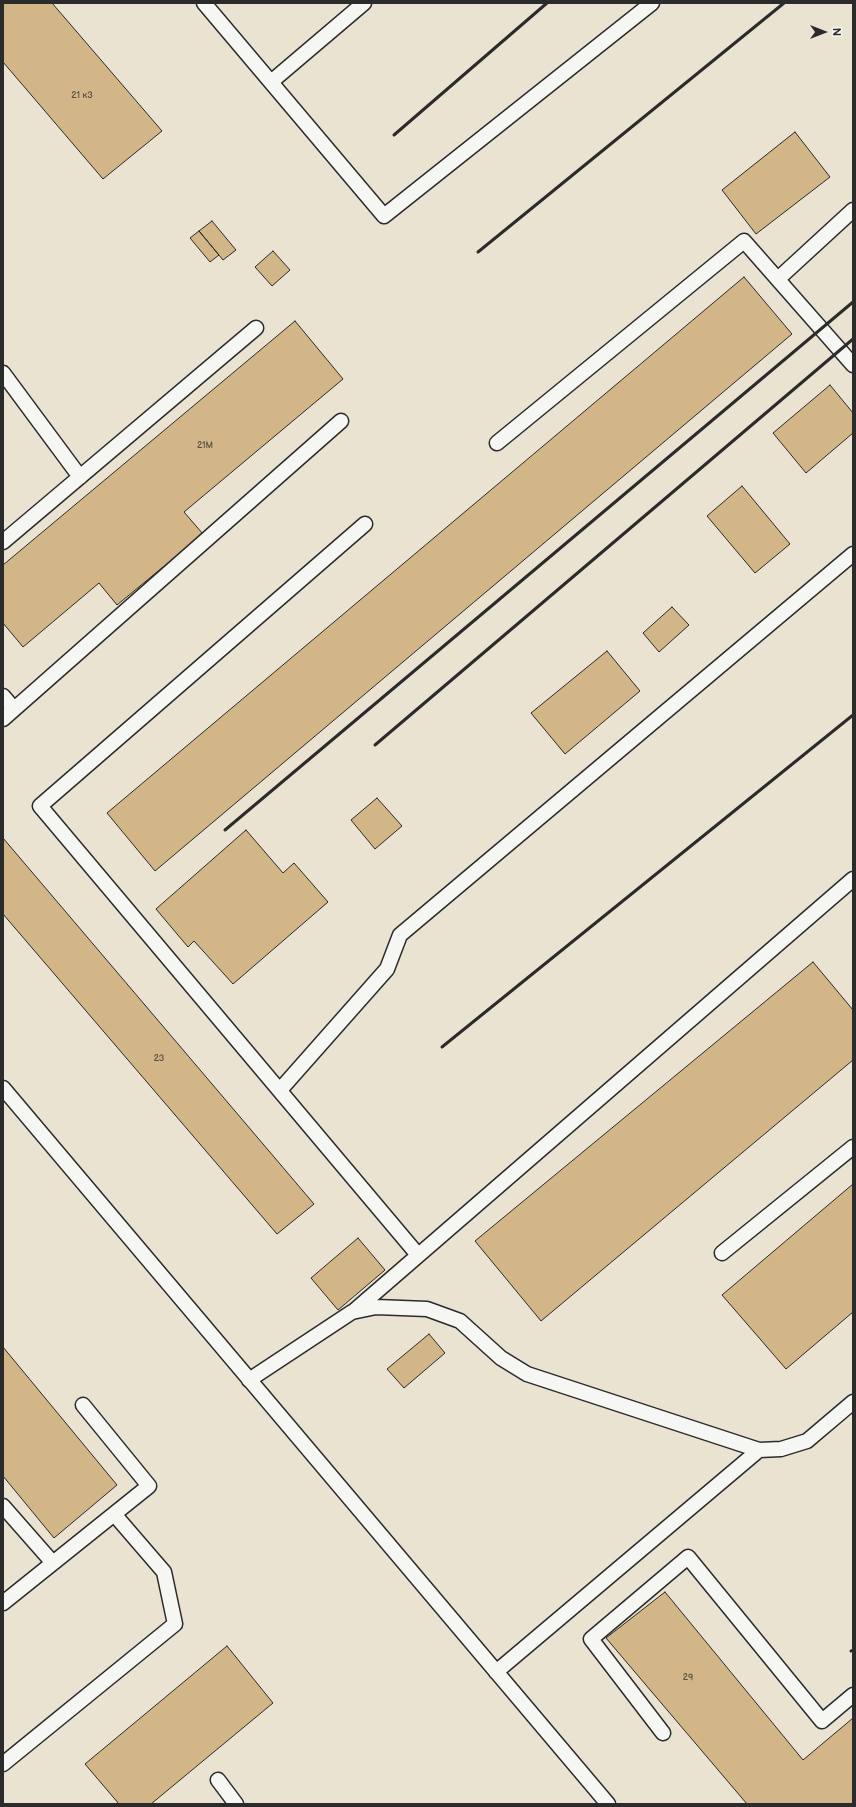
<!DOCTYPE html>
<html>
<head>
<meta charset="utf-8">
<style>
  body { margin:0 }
  #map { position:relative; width:856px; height:1807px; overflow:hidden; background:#f6f6f2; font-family:"Balsamiq Sans",sans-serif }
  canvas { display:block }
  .frame { position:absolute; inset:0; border:4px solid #2b2b2b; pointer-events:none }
  .north { position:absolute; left:804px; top:12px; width:40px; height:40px; -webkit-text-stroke:3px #f6f6f2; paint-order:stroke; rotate:90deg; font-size:11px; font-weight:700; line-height:16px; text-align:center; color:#2b2b2b }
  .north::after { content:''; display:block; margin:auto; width:14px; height:18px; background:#2b2b2b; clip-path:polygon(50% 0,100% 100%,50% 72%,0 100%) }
</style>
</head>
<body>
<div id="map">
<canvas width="856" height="1807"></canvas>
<div class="frame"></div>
<div class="north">N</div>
</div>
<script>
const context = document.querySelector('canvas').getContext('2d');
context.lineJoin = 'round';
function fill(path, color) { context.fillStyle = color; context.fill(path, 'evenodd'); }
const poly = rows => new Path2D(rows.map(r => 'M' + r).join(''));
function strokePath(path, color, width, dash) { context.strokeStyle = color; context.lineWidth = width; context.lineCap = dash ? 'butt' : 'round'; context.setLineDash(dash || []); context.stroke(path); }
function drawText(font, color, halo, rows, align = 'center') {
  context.font = font + ' "Balsamiq Sans",sans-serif'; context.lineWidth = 3; context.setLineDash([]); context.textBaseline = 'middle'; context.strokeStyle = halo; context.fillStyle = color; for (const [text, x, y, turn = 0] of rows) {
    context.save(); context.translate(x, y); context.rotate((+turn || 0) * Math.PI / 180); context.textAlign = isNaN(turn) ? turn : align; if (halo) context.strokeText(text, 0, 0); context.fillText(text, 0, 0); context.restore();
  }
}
fill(poly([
  [3,3,853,3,853,1804,3,1804]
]), '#ebe3d2');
const building = poly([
  [3,3,52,3,162,131,103,179,3,62,3,3],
  [795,132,830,177,756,234,722,190,795,132],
  [212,221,236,250,223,260,199,231,212,221],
  [199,231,219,255,210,262,190,238,199,231],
  [273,251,290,270,272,286,255,267,273,251],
  [744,277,792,334,155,871,107,813,744,277],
  [295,321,343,379,184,512,203,534,117,605,99,583,23,647,3,623,3,565,295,321],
  [830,385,853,413,853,433,806,473,773,433,830,385],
  [742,486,790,544,755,573,707,516,742,486],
  [672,607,689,625,659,652,643,633,672,607],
  [607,651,640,691,565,754,531,713,607,651],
  [377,798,402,826,375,849,351,820,377,798],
  [246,830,283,873,294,863,328,902,233,984,194,941,188,947,156,909,246,830],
  [3,838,314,1204,277,1234,3,914,3,838],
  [813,962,853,1010,853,1060,541,1321,475,1241,813,962],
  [853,1184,853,1312,786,1369,722,1295,853,1184],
  [358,1238,385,1270,338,1310,311,1278,358,1238],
  [429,1334,445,1353,404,1388,387,1369,429,1334],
  [3,1347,117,1485,54,1538,3,1476,3,1347],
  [665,1592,803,1760,853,1718,853,1804,747,1804,606,1638,665,1592],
  [227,1646,273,1703,151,1804,119,1804,85,1764,227,1646]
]);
fill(building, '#d2b687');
strokePath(building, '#2b2b2b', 1);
const lane = poly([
  [204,3,384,216,652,3],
  [271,82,364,3],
  [779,278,853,210],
  [3,373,80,477],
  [497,443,744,241,853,365],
  [365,524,40,806,418,1255],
  [3,542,256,328],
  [3,696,14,709],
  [3,719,341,421],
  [3,1088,608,1804],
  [280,1090,387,969,400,935,853,554],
  [722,1253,853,1147],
  [354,1311,853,879],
  [249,1380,352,1312,376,1307,427,1309,460,1321,501,1358,527,1374,759,1450,781,1449,807,1441,853,1402],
  [3,1506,53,1563],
  [3,1603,149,1486,83,1405],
  [496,1672,759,1450],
  [663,1733,591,1639,688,1557,822,1721,853,1695],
  [3,1764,175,1624,164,1572,114,1514],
  [218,1780,236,1804]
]);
strokePath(lane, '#2b2b2b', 17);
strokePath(lane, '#f6f6f2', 14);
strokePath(poly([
  [394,135,547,3],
  [478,252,784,3],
  [375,745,853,339],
  [225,830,853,302],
  [442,1047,853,715],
  [851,1651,853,1650]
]), '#2b2b2b', 3);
drawText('9px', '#554e42', null, [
  ["21 к3",82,96],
  ["21М",205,446],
  ["23",159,1059],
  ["29",688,1678]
]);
</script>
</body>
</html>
